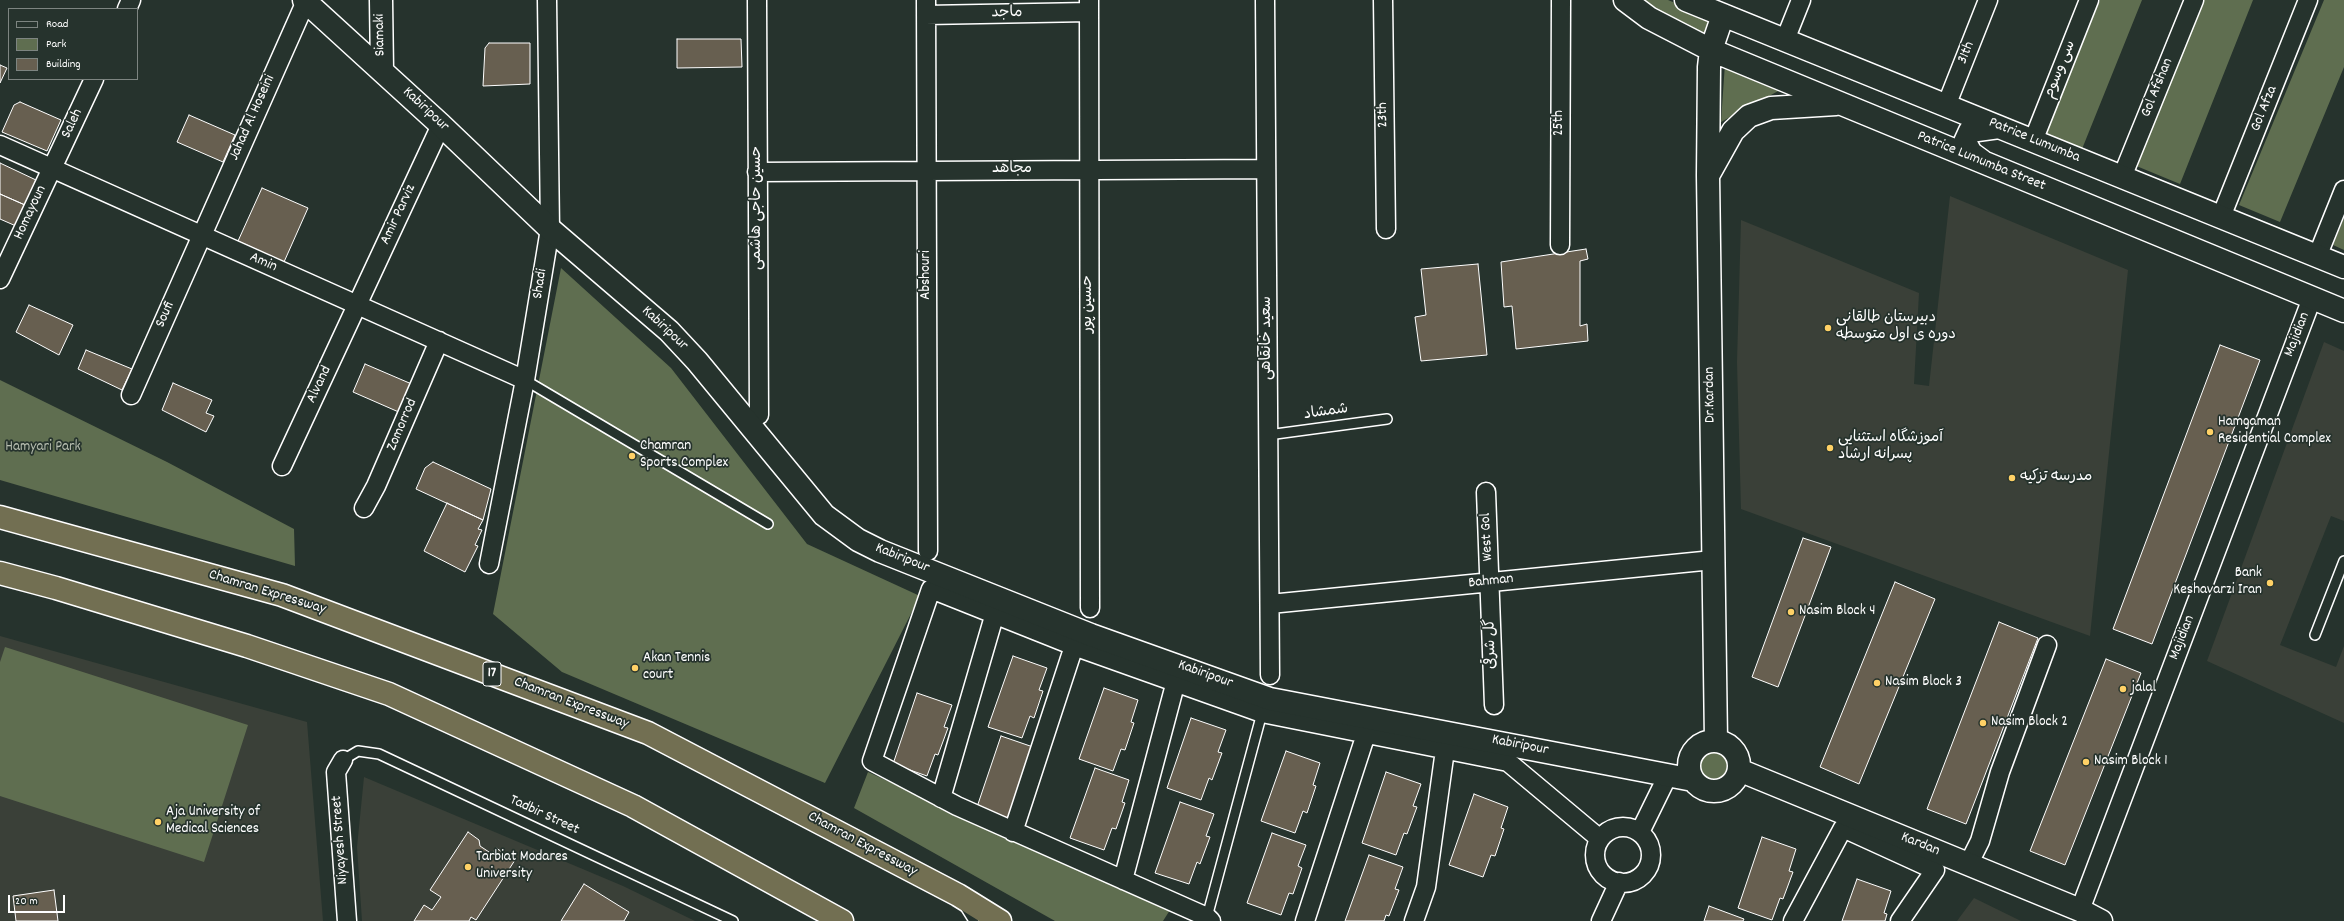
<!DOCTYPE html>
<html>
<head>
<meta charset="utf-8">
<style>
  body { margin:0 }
  #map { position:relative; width:2344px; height:921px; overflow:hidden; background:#26332d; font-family:Dekko,sans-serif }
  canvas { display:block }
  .legend { position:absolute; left:8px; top:8px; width:130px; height:72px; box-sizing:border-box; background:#26332d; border:1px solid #7d8581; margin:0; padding:5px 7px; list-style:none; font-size:12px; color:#fff }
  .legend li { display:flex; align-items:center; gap:8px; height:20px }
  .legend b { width:20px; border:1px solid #7d8581 }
  .scale { position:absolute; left:8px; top:895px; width:57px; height:18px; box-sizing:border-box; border:2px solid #fff; border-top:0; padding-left:5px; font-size:12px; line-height:14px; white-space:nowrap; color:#fff; -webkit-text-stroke:3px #26332d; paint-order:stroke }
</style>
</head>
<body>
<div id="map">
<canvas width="2344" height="921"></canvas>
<ul class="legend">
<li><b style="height:5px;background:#26332d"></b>Road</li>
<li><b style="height:11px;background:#5f6e50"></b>Park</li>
<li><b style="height:11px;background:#675f50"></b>Building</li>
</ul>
<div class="scale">20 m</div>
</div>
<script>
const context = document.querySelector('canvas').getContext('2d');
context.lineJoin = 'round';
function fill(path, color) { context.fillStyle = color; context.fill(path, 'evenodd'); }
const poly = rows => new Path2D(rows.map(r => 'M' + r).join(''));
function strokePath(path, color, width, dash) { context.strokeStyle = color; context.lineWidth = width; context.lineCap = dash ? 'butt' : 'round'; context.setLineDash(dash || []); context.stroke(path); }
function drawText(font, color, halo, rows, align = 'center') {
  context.font = font + ' Dekko,"Playpen Sans Arabic",sans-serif'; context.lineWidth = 3.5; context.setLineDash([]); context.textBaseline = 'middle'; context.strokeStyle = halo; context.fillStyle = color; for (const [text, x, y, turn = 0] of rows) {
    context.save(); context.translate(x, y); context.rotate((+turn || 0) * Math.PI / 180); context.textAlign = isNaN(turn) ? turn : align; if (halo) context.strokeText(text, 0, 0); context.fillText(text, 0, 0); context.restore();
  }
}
fill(poly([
  [1950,196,2128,270,2090,636,1741,509,1737,362,1741,220,1919,293,1914,384,1929,386],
  [2324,342,2344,351,2344,521,2331,516,2280,645,2336,667,2344,646,2344,723,2207,661],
  [0,636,307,722,323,921,0,921],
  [364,777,623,886,695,921,362,921,357,847],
  [1974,898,2021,921,1957,921]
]), '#3a4038');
fill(poly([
  [1633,0,1668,0,1711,18,1705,34],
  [2100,0,2142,0,2080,154,2044,139],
  [2200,0,2253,0,2180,184,2134,165],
  [2324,0,2344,0,2344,67,2280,222,2239,205],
  [1725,63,1782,89,1721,122],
  [2344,218,2344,250,2333,245],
  [561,268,671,368,807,544,920,596,825,783,562,672,493,614],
  [0,380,167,462,294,529,295,566,0,480],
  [5,647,248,725,204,862,0,796,0,662],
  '1697 767a17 17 0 1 1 34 0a17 17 0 1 1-34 0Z',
  [868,772,1121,888,1170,910,1163,921,1055,921,854,808]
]), '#5f6e50');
const building = poly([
  [677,39,741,39,742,67,677,68,677,39],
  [489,43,530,43,530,84,483,86,485,48,489,43],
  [0,65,7,68,0,83,0,65],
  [20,102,61,120,47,151,2,132,14,105,20,102],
  [189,115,235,135,223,162,177,142,189,115],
  [0,163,36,180,25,205,0,194,0,163],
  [262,188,308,208,284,262,238,241,262,188],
  [0,194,25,205,16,226,0,219,0,194],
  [1586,249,1588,259,1580,261,1580,326,1587,324,1588,341,1516,349,1512,306,1504,307,1501,262,1586,249],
  [1478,264,1487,355,1421,361,1415,317,1426,315,1421,269,1478,264],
  [29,305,73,325,59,355,16,332,29,305],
  [2220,345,2260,360,2152,644,2113,629,2220,345],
  [86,350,132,369,122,390,78,369,86,350],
  [365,364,414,385,401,413,353,392,365,364],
  [173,383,212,400,206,413,214,416,206,432,162,410,173,383],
  [433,462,491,489,483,520,416,489,425,468,433,462],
  [447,503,483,520,478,529,482,530,475,545,478,546,465,572,424,551,447,503],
  [1803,538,1831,547,1778,687,1752,677,1803,538],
  [1895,582,1935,599,1859,784,1820,767,1895,582],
  [1999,622,2038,638,1966,824,1927,809,1999,622],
  [1013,656,1047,668,1039,690,1043,691,1034,718,1030,716,1022,738,988,727,1013,656],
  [2106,659,2141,673,2065,865,2030,851,2106,659],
  [1104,688,1138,700,1131,722,1134,723,1125,750,1121,749,1113,771,1079,759,1104,688],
  [917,693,952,705,944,727,948,728,938,755,935,754,927,776,893,764,917,693],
  [1191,718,1226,730,1218,752,1222,753,1212,780,1209,778,1201,800,1167,788,1191,718],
  [1001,736,1036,748,1011,819,977,807,1001,736],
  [1286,751,1320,763,1313,785,1316,786,1307,813,1303,811,1295,833,1261,821,1286,751],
  [1095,768,1129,780,1122,802,1125,803,1116,829,1112,828,1104,850,1070,838,1095,768],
  [1386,772,1421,784,1413,806,1417,807,1407,834,1404,833,1396,855,1362,843,1386,772],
  [1474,794,1508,807,1501,828,1504,829,1495,856,1491,855,1483,877,1449,865,1474,794],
  [1180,802,1214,814,1206,836,1210,837,1200,864,1197,862,1189,884,1155,873,1180,802],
  [468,832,479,840,480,846,492,854,496,848,515,860,476,920,471,917,469,921,414,921,424,905,432,910,441,897,430,890,468,832],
  [1272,833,1306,845,1298,866,1302,868,1293,894,1289,893,1281,915,1247,903,1272,833],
  [1762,837,1796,849,1789,871,1793,872,1783,899,1780,898,1772,920,1738,908,1762,837],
  [1369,855,1403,867,1395,889,1399,890,1389,916,1386,915,1384,921,1345,921,1369,855],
  [1857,879,1891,891,1884,913,1887,914,1885,921,1842,921,1857,879],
  [584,884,629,912,624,921,561,921,584,884],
  [54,890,58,921,16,921,13,896,54,890],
  [1709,906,1744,919,1743,921,1704,921,1709,906]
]);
fill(building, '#675f50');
strokePath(building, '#fff', 1);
const lane = poly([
  [525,380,768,524],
  [1268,435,1387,419],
  [2315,635,2344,561],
  [343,760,358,751,379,754,733,921],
  [964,905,974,921],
  [1207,917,1262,713]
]);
const street = poly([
  [757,0,759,415],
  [926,0,928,551],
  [1089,0,1090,608],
  [1265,0,1270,675],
  [1383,0,1386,229],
  [127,9,131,0],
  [926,15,1089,12],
  [1785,40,1801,0],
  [1946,106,1988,0],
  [2033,141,2089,0],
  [0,145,525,380],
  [757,172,1266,169],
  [2122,177,2194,0],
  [2221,217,2308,0],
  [1560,245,1561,0],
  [2317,257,2344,190],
  [0,279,94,79],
  [131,395,306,1],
  [282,466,441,125],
  [1486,492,1494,705],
  [364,508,376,486,439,341],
  [489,564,525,380,550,229,547,0],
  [1270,604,1713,560],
  [343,760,336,772,347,921],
  [941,798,995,613],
  '1595 855a28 28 0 1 1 56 0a28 28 0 1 1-56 0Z',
  [1013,832,1074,646],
  [1640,832,1668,775],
  [1968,865,1980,841,2000,772,2047,645],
  [1123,880,1176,681],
  [2080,910,2312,298],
  [1211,921,1207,917,957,806,872,761,931,589,1074,646,1262,713,1508,762,1600,839],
  [1305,921,1366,734],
  [1414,921,1426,887,1445,750],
  [1601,921,1619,882],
  [1793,921,1843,828,1935,870,1900,921]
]);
const secondary = poly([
  [304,0,441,125,550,229,669,331,697,361,824,515,858,540,880,551,1091,635,1270,699,1693,780],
  [381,0,382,70],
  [1625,0,1649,18,1711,50,2344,311],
  [1686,0,2344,267],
  [1982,161,1971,153,1965,142,1970,131,1999,127],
  [1709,174,1733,131,1749,116,1771,108,1836,104],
  '1689 766a25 25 0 1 1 50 0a25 25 0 1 1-50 0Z',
  [1716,741,1708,175,1709,67,1711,50,1723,15],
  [1739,770,2080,910,2101,921]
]);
const highway = poly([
  [0,517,282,595,648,733,958,895,1000,921],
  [0,573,56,588,247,646,389,694,633,806,842,921]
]);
strokePath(lane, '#fff', 12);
strokePath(street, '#fff', 21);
strokePath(secondary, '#fff', 25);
strokePath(highway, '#fff', 25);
strokePath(lane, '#26332d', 9);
strokePath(street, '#26332d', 18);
strokePath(secondary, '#26332d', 22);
strokePath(highway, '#726f52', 22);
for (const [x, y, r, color] of [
  [1828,328,4,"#ffd166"],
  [2210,432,4,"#ffd166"],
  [1830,448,4,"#ffd166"],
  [632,456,4,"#ffd166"],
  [2012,478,4,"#ffd166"],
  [2270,583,4,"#ffd166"],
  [1791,612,4,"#ffd166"],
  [635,668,4,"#ffd166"],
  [1877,683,4,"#ffd166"],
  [2123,689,4,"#ffd166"],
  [1983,723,4,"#ffd166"],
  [2086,762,4,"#ffd166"],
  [158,822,4,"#ffd166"],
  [468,867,4,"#ffd166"]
]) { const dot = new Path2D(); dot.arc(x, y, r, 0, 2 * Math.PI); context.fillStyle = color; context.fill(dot); strokePath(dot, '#26332d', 1.5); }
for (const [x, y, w] of [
  [492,674,18]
]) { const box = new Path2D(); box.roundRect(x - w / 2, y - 12, w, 24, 3); context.fillStyle = '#26332d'; context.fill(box); strokePath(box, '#fff', 1); }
drawText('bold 14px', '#fff', null, [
  ["17",492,674]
]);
drawText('15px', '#fff', '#26332d', [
  ["ماجد",1007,14,-1],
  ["Siamaki",381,35,-91],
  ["31th",1967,53,-68],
  ["سی وسوم",2061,70,-68],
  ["Gol Afshan",2158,88,-68],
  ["Gol Afza",2265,109,-68],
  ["Kabiripour",425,110,43],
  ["23th",1384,115,-91],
  ["Jahad Al Hoseini",253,118,-66],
  ["25th",1560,123,-90],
  ["Saleh",73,124,-65],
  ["Patrice Lumumba",2034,141,22],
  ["Patrice Lumumba Street",1981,162,22],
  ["مجاهد",1012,170],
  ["حسین حاجی هاشمی",758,208,-90],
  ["Homayoun",31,213,-65],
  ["Amir Parviz",399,215,-65],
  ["Amin",263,263,24],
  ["Abshouri",927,275,-90],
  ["Shadi",541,284,-81],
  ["حسین پور",1089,304,-90],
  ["Soufi",166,315,-66],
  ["Kabiripour",664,329,43],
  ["Majidian",2298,335,-69],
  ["سعید خانقاهی",1268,338,-90],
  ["Alvand",320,385,-65],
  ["Dr.Kardan",1711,395,-91],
  ["شمشاد",1326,413,-8],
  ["Zomorrod",403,425,-67],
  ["West Gol",1488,537,-93],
  ["Kabiripour",902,559,22],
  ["Bahman",1491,582,-6],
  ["Chamran Expressway",267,593,17],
  ["Majidian",2183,638,-69],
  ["گل شرقی",1492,644,-91],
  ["Kabiripour",1205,675,20],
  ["Chamran Expressway",571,704,21],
  ["Kabiripour",1520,746,11],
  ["Tadbir Street",544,816,25],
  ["Niyayesh Street",341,840,-94],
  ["Chamran Expressway",862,845,28],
  ["Kardan",1920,845,22]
]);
drawText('15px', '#fff', '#26332d', [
  ["دبیرستان طالقانی",1836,319],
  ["دوره ی اول متوسطه",1836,336],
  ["Hamgaman",2218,423],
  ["Residential Complex",2218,440],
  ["آموزشگاه استثنایی",1838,439],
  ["پسرانه ارشاد",1838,456],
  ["Chamran",640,447],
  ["Sports Complex",640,464],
  ["مدرسه تزکیه",2020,478],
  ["Bank",2262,574,"right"],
  ["Keshavarzi Iran",2262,591,"right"],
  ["Nasim Block 4",1799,612],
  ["Akan Tennis",643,659],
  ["court",643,676],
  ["Nasim Block 3",1885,683],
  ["jalal",2131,689],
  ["Nasim Block 2",1991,723],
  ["Nasim Block 1",2094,762],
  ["Aja University of",166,813],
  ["Medical Sciences",166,830],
  ["Tarbiat Modares",476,858],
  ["University",476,875]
], 'left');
drawText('15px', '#b7beb0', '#26332d', [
  ["Hamyari Park",43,448]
]);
</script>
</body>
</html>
